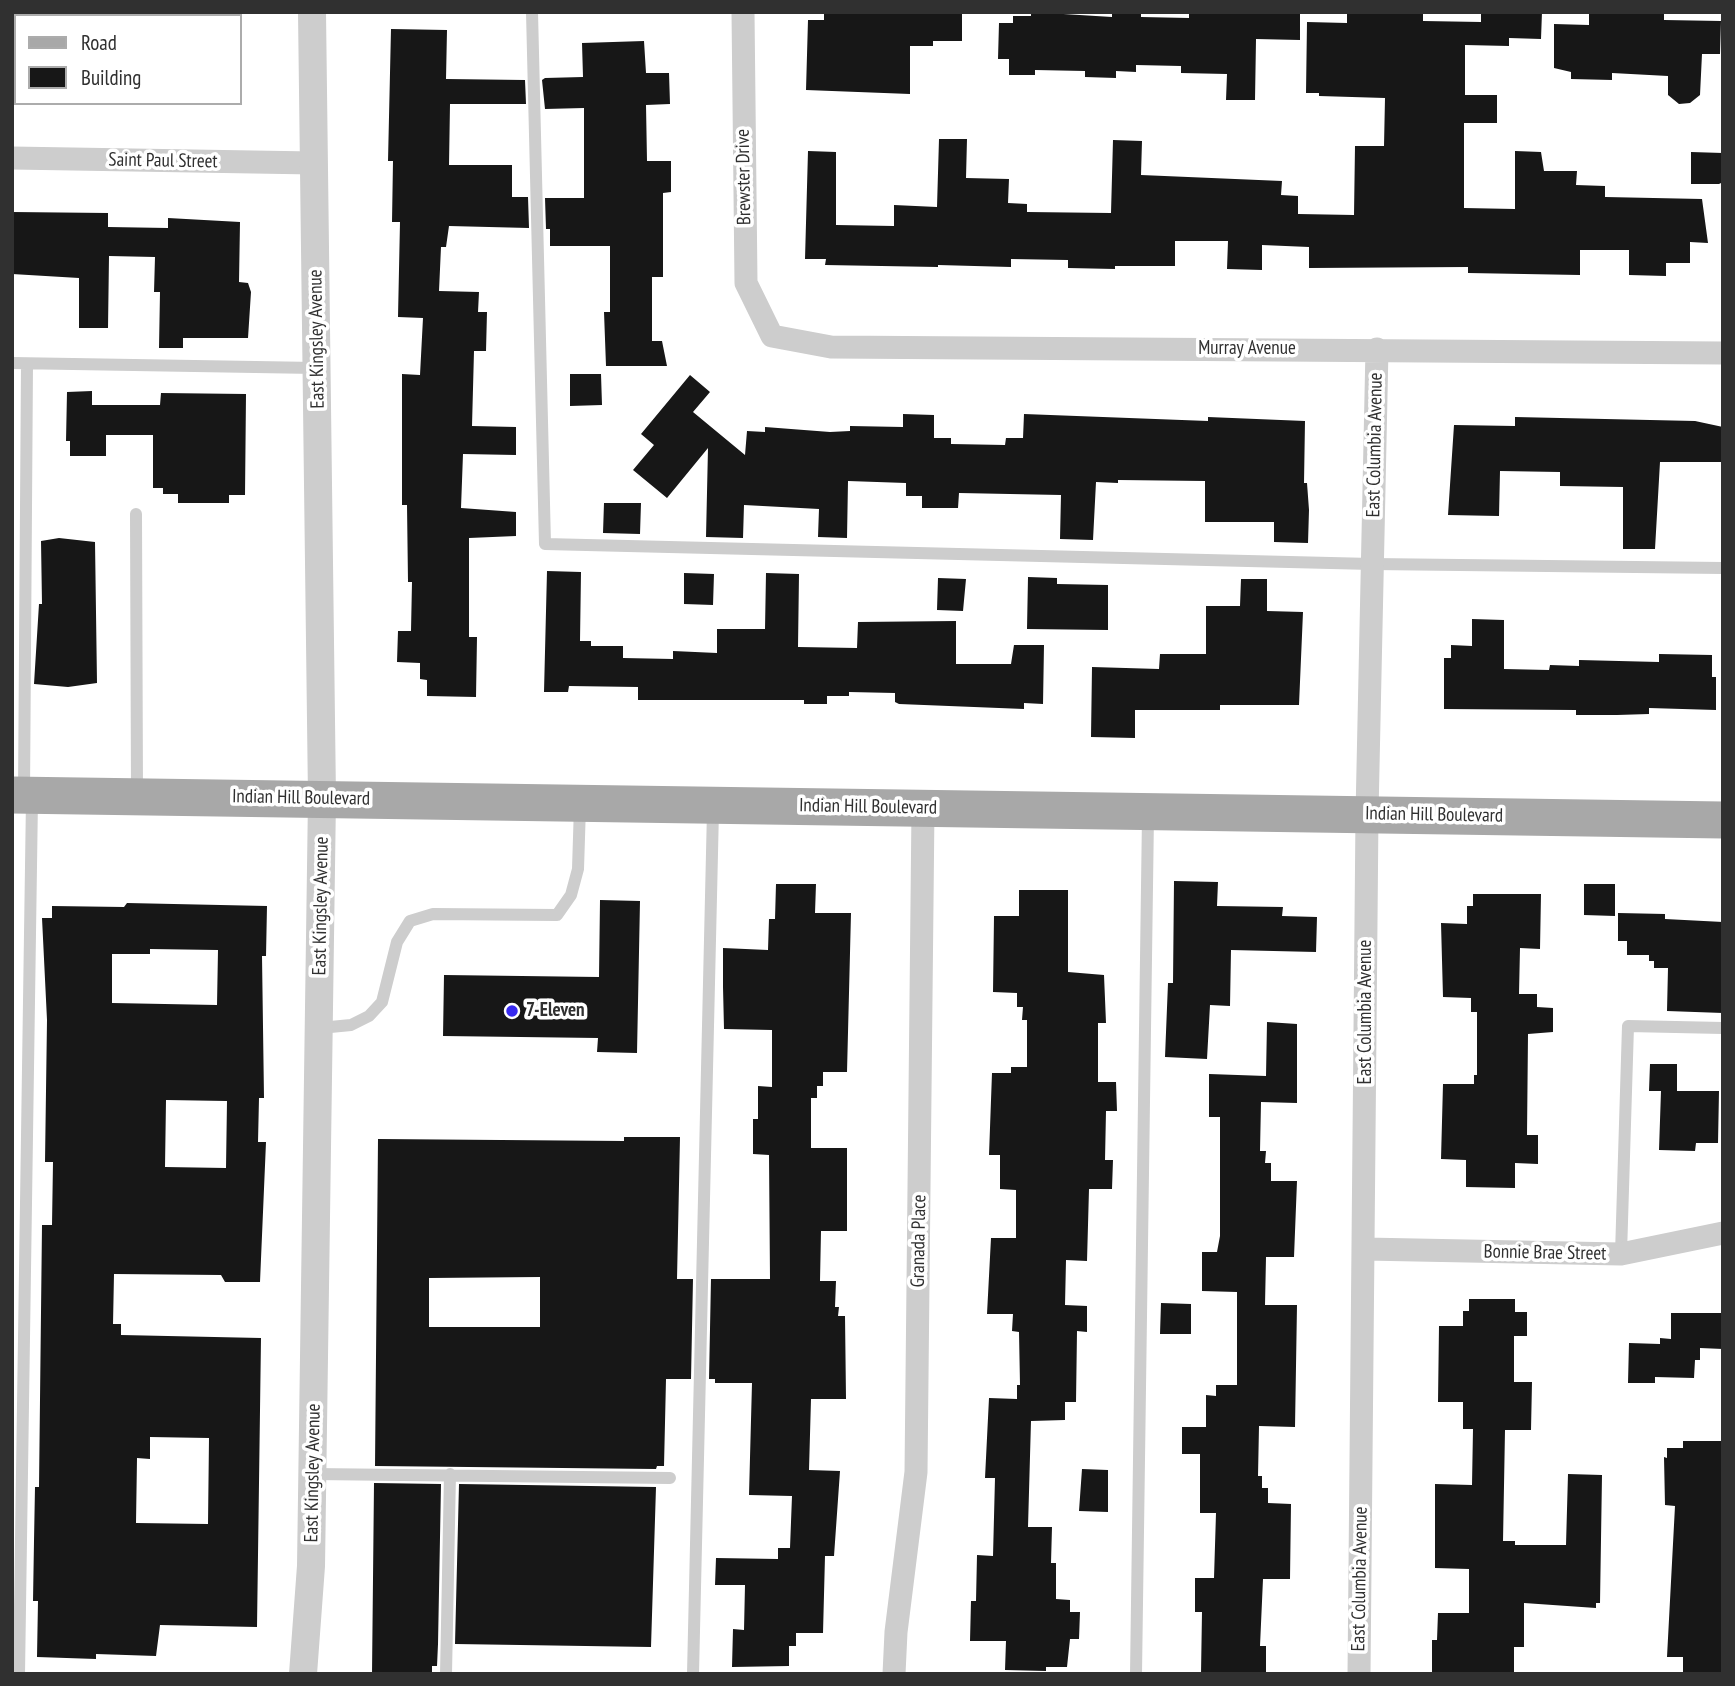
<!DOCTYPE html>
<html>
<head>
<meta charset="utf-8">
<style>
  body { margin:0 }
  #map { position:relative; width:1735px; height:1686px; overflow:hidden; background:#fff; font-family:"PT Sans Narrow",sans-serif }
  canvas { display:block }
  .frame { position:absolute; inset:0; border:14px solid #303030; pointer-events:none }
  .legend { position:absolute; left:14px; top:14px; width:228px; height:91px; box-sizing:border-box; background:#fff; border:2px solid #acacac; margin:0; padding:9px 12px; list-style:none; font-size:21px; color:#303030 }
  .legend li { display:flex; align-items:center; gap:14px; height:35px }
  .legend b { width:35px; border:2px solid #acacac }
</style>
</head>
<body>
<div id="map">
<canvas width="1735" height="1686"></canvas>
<div class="frame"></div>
<ul class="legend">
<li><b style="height:9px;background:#a8a8a8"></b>Road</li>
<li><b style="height:19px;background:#171717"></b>Building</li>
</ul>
</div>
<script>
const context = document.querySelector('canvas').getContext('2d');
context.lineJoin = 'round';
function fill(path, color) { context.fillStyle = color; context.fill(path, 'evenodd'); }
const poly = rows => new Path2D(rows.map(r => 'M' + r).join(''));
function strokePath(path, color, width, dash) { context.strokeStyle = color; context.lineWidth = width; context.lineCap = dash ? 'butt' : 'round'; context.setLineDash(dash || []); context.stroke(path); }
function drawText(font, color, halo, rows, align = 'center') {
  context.font = font + ' "PT Sans Narrow",sans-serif'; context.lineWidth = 7; context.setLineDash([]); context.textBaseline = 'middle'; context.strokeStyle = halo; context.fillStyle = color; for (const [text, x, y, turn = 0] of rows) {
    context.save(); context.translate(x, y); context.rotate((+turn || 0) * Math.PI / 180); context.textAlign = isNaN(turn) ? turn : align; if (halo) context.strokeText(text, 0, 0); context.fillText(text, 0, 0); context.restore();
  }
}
fill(poly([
  [841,12,962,12,962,41,933,41,933,46,910,46,910,94,806,90,808,20,824,20,824,13],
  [1031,12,1112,17,1112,12,1141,12,1141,17,1189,18,1189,12,1300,12,1300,40,1256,39,1255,100,1226,100,1227,74,1181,73,1181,66,1136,65,1136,72,1116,71,1116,78,1085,77,1085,71,1035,70,1035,75,1009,75,1009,59,998,59,999,23,1013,23,1013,16,1031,16],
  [1347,12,1423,12,1423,21,1481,22,1481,12,1542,12,1541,39,1509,38,1509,46,1465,45,1465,95,1497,95,1497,123,1464,123,1464,208,1515,209,1515,151,1541,152,1544,171,1577,171,1576,185,1605,186,1605,197,1702,199,1708,243,1690,242,1690,263,1666,263,1666,276,1629,275,1629,250,1580,250,1580,275,1468,273,1468,267,1309,268,1309,247,1262,245,1262,270,1227,269,1228,241,1175,241,1175,266,1115,266,1115,269,1068,268,1068,260,1011,259,1011,267,938,265,938,267,825,265,826,259,805,259,808,151,836,152,836,225,894,226,894,205,937,207,939,139,967,139,966,178,1009,179,1008,203,1027,204,1027,212,1111,213,1113,140,1142,141,1141,175,1282,181,1281,195,1298,196,1298,214,1354,215,1355,146,1384,146,1385,98,1319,96,1319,93,1306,93,1307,22,1347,23],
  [1589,12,1664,12,1664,20,1721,21,1720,54,1702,54,1700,95,1690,103,1679,104,1668,95,1668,76,1612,73,1612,80,1571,79,1571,72,1554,68,1554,24,1589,25],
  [391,29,447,30,446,79,525,80,526,104,450,104,449,165,512,165,512,197,528,197,529,228,449,226,446,247,441,247,439,291,479,292,478,312,487,312,486,351,474,351,472,426,516,427,516,455,463,454,461,508,516,512,516,536,469,538,469,637,477,637,476,697,427,696,427,680,420,679,420,663,397,662,398,631,411,631,412,582,408,582,407,505,402,505,402,374,420,375,423,318,398,317,400,222,392,222,393,161,388,161],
  [644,41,646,73,669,73,670,104,646,105,647,161,671,161,671,192,663,193,663,277,652,277,652,341,662,341,667,366,606,366,604,312,610,312,610,246,550,246,550,229,546,229,545,198,584,198,584,108,545,109,542,80,545,78,583,77,582,43],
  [1691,152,1723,153,1723,182,1719,184,1691,184],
  [12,212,108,213,108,227,168,228,168,218,240,222,239,282,248,283,251,292,248,338,183,338,183,348,159,348,160,292,154,292,155,257,109,256,108,328,79,328,79,278,12,274],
  [570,374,601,374,602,405,570,406],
  [690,375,710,392,693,412,745,455,747,431,765,432,765,427,830,432,850,431,850,426,903,427,903,414,934,415,934,438,951,438,951,444,1005,445,1006,438,1023,438,1024,414,1208,421,1208,417,1305,421,1304,483,1307,483,1309,510,1308,543,1274,542,1274,522,1205,522,1205,481,1118,480,1118,483,1096,482,1093,540,1060,539,1061,495,959,493,958,508,922,508,922,496,906,496,906,483,848,481,847,538,818,537,819,509,744,505,743,538,706,537,708,448,667,498,633,470,654,445,641,434],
  [92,391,92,405,160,405,161,393,246,394,245,495,229,495,229,503,178,503,178,494,163,494,163,488,153,488,153,435,106,435,106,456,70,456,70,441,66,441,67,392],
  [1515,417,1695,421,1723,427,1723,462,1660,462,1655,549,1623,549,1623,487,1560,486,1560,472,1500,471,1499,516,1448,515,1454,425,1515,426],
  [604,503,641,503,640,534,603,533],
  [59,538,95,542,97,683,68,687,34,684,39,604,42,604,41,541],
  [547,571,581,572,580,641,591,641,591,646,623,646,623,658,673,659,673,651,717,653,717,629,765,629,766,573,799,574,798,647,857,648,858,622,956,621,956,664,1011,664,1014,645,1044,645,1043,704,1024,703,1024,709,899,704,895,702,895,693,849,692,849,696,827,696,827,704,804,704,804,700,638,700,638,687,569,686,568,692,544,692],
  [684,573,714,574,713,605,684,604],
  [1028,577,1057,578,1057,584,1108,585,1108,630,1027,629],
  [938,578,966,579,963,611,937,610],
  [1241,579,1267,579,1267,611,1303,612,1299,705,1220,705,1220,710,1135,710,1135,738,1091,737,1092,667,1159,669,1160,654,1206,654,1206,606,1240,606],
  [1472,619,1504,620,1504,669,1549,670,1550,665,1579,666,1579,660,1659,662,1659,654,1712,655,1712,677,1716,677,1716,710,1649,708,1649,714,1617,715,1576,715,1576,710,1444,709,1444,658,1451,658,1451,645,1472,646],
  [1174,881,1218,882,1217,906,1283,907,1282,916,1317,917,1316,952,1231,950,1230,1006,1210,1005,1207,1059,1165,1057,1168,983,1173,983],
  [776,884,816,884,815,913,851,913,847,1072,823,1072,823,1086,817,1086,817,1098,811,1098,811,1148,847,1148,847,1231,821,1231,820,1281,836,1281,835,1307,839,1307,838,1316,845,1316,846,1399,811,1399,809,1470,840,1471,834,1556,825,1556,823,1633,796,1633,796,1646,789,1646,789,1666,732,1667,733,1629,744,1630,745,1585,715,1585,716,1558,778,1559,778,1548,790,1548,792,1496,749,1495,752,1383,715,1383,715,1379,709,1379,711,1279,770,1279,769,1155,753,1154,753,1119,758,1119,758,1086,772,1087,772,1030,724,1029,723,987,723,948,768,950,769,919,775,919],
  [1584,884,1615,884,1615,916,1584,915],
  [1019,890,1068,890,1068,972,1104,975,1106,1023,1098,1023,1098,1082,1116,1082,1117,1111,1106,1111,1105,1160,1113,1160,1112,1189,1089,1189,1087,1261,1066,1260,1065,1305,1087,1306,1087,1332,1077,1331,1076,1402,1065,1402,1065,1420,1031,1421,1028,1527,1052,1527,1051,1563,1056,1563,1056,1599,1070,1600,1070,1612,1080,1612,1079,1639,1070,1639,1067,1667,1046,1667,1046,1671,1005,1670,1006,1641,970,1641,971,1601,976,1601,977,1555,993,1556,995,1478,985,1478,989,1398,1017,1399,1017,1385,1020,1385,1019,1332,1012,1331,1013,1314,987,1314,991,1238,1016,1238,1016,1190,1000,1189,1000,1155,989,1155,992,1073,1011,1073,1011,1067,1027,1067,1027,1020,1022,1020,1023,1007,1017,1007,1017,993,993,992,994,916,1019,916],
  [1473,894,1541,894,1540,949,1520,948,1519,994,1537,994,1537,1007,1553,1008,1553,1032,1528,1034,1527,1135,1538,1135,1538,1164,1515,1163,1515,1188,1466,1187,1466,1160,1441,1159,1443,1084,1474,1084,1474,1075,1477,1075,1477,1012,1471,1012,1471,998,1443,997,1441,923,1467,924,1467,906,1473,906],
  [600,900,640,901,637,1053,597,1052,598,1038,443,1036,444,975,599,977],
  [127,903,267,906,266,956,262,956,264,1098,259,1098,258,1142,266,1142,260,1282,225,1282,221,1275,114,1274,113,1324,121,1324,121,1335,261,1338,257,1627,160,1625,156,1656,96,1654,96,1659,37,1657,38,1601,33,1601,34,1541,35,1487,39,1487,42,1225,52,1225,53,1162,45,1162,47,1020,42,918,52,918,52,906,124,907],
  [150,949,218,950,217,1005,112,1003,112,954,150,954],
  [166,1100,227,1101,226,1168,165,1167],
  [150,1437,209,1438,208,1524,136,1523,137,1458,150,1459],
  [1618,913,1665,914,1665,919,1723,922,1723,1013,1667,1011,1668,968,1654,968,1654,961,1649,961,1649,955,1627,955,1627,941,1618,941],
  [1267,1022,1297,1024,1297,1103,1261,1102,1260,1151,1266,1151,1265,1163,1271,1163,1271,1181,1297,1181,1294,1257,1266,1257,1265,1305,1297,1305,1295,1427,1259,1426,1258,1476,1262,1476,1262,1488,1268,1488,1268,1503,1291,1504,1290,1579,1263,1579,1260,1646,1266,1646,1266,1674,1201,1674,1202,1612,1195,1612,1195,1578,1214,1578,1216,1513,1200,1513,1200,1454,1182,1454,1182,1427,1206,1427,1206,1395,1216,1396,1216,1385,1237,1385,1237,1292,1202,1291,1202,1252,1217,1252,1220,1236,1220,1117,1209,1117,1209,1074,1266,1076],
  [1650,1064,1677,1064,1677,1091,1719,1091,1718,1143,1696,1143,1695,1151,1659,1150,1661,1091,1649,1091],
  [624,1137,680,1137,677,1279,693,1279,691,1379,666,1379,664,1466,657,1466,656,1469,375,1466,378,1139,624,1141],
  [540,1277,540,1327,429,1327,429,1278],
  [1469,1299,1515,1299,1515,1312,1527,1312,1527,1336,1514,1336,1514,1382,1532,1382,1531,1430,1505,1430,1503,1541,1515,1541,1515,1545,1566,1545,1568,1474,1602,1475,1600,1603,1596,1603,1596,1608,1524,1603,1524,1647,1514,1647,1514,1674,1432,1674,1432,1640,1437,1640,1438,1613,1469,1613,1469,1569,1435,1568,1435,1484,1472,1485,1473,1429,1463,1429,1463,1402,1438,1402,1439,1326,1463,1326,1463,1311,1469,1311],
  [1161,1303,1191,1304,1191,1334,1160,1334],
  [1671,1313,1723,1313,1723,1349,1700,1348,1700,1360,1695,1360,1694,1378,1655,1377,1655,1383,1628,1383,1629,1343,1660,1344,1660,1338,1671,1339],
  [1683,1441,1723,1441,1723,1674,1683,1674,1683,1657,1667,1657,1675,1506,1665,1505,1664,1457,1667,1458,1667,1448,1683,1448],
  [1082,1469,1108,1470,1108,1512,1079,1511],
  [374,1483,441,1484,438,1644,437,1666,432,1666,432,1674,372,1674],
  [459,1484,656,1487,651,1647,455,1644]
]), '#171717');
strokePath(poly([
  [532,12,545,544,1372,564,1723,568],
  [12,363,316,368],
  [136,514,137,794],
  [24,794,27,364],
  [320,1028,351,1025,369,1016,382,1002,397,942,410,921,433,914,557,915,571,895,578,869,580,806],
  [1621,1254,1628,1026,1723,1028],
  [313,1474,670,1478],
  [19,1674,32,799],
  [446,1674,450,1474],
  [693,1674,713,810],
  [1136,1674,1148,815]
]), '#cdcdcd', 12);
strokePath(poly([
  [743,12,746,283,772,336,831,347,1723,353],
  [12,158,314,163],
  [1365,1249,1621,1254,1723,1233],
  [894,1674,896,1632,916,1472,923,808],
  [1359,1674,1367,814,1377,349]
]), '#cdcdcd', 23);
strokePath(poly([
  [303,1674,311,1566,322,798,312,12]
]), '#cdcdcd', 28);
strokePath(poly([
  [12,795,1723,820]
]), '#a8a8a8', 37);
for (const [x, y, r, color] of [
  [512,1011,7,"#3729f0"]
]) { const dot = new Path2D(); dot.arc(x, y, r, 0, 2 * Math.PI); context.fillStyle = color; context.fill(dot); strokePath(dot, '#fff', 2.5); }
drawText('19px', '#303030', '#fff', [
  ["Saint Paul Street",163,161,1],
  ["Brewster Drive",744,177,-91],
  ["East Kingsley Avenue",317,339,-91],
  ["Murray Avenue",1247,349],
  ["East Columbia Avenue",1375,445,-89],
  ["Indian Hill Boulevard",301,798,1],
  ["Indian Hill Boulevard",868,807,1],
  ["Indian Hill Boulevard",1434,815,1],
  ["East Kingsley Avenue",321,906,-89],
  ["East Columbia Avenue",1366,1012,-90],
  ["Granada Place",919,1241,-89],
  ["Bonnie Brae Street",1545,1253,1],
  ["East Kingsley Avenue",313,1473,-89],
  ["East Columbia Avenue",1360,1579,-89]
]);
drawText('bold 19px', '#303030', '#fff', [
  ["7-Eleven",526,1011]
], 'left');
</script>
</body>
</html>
